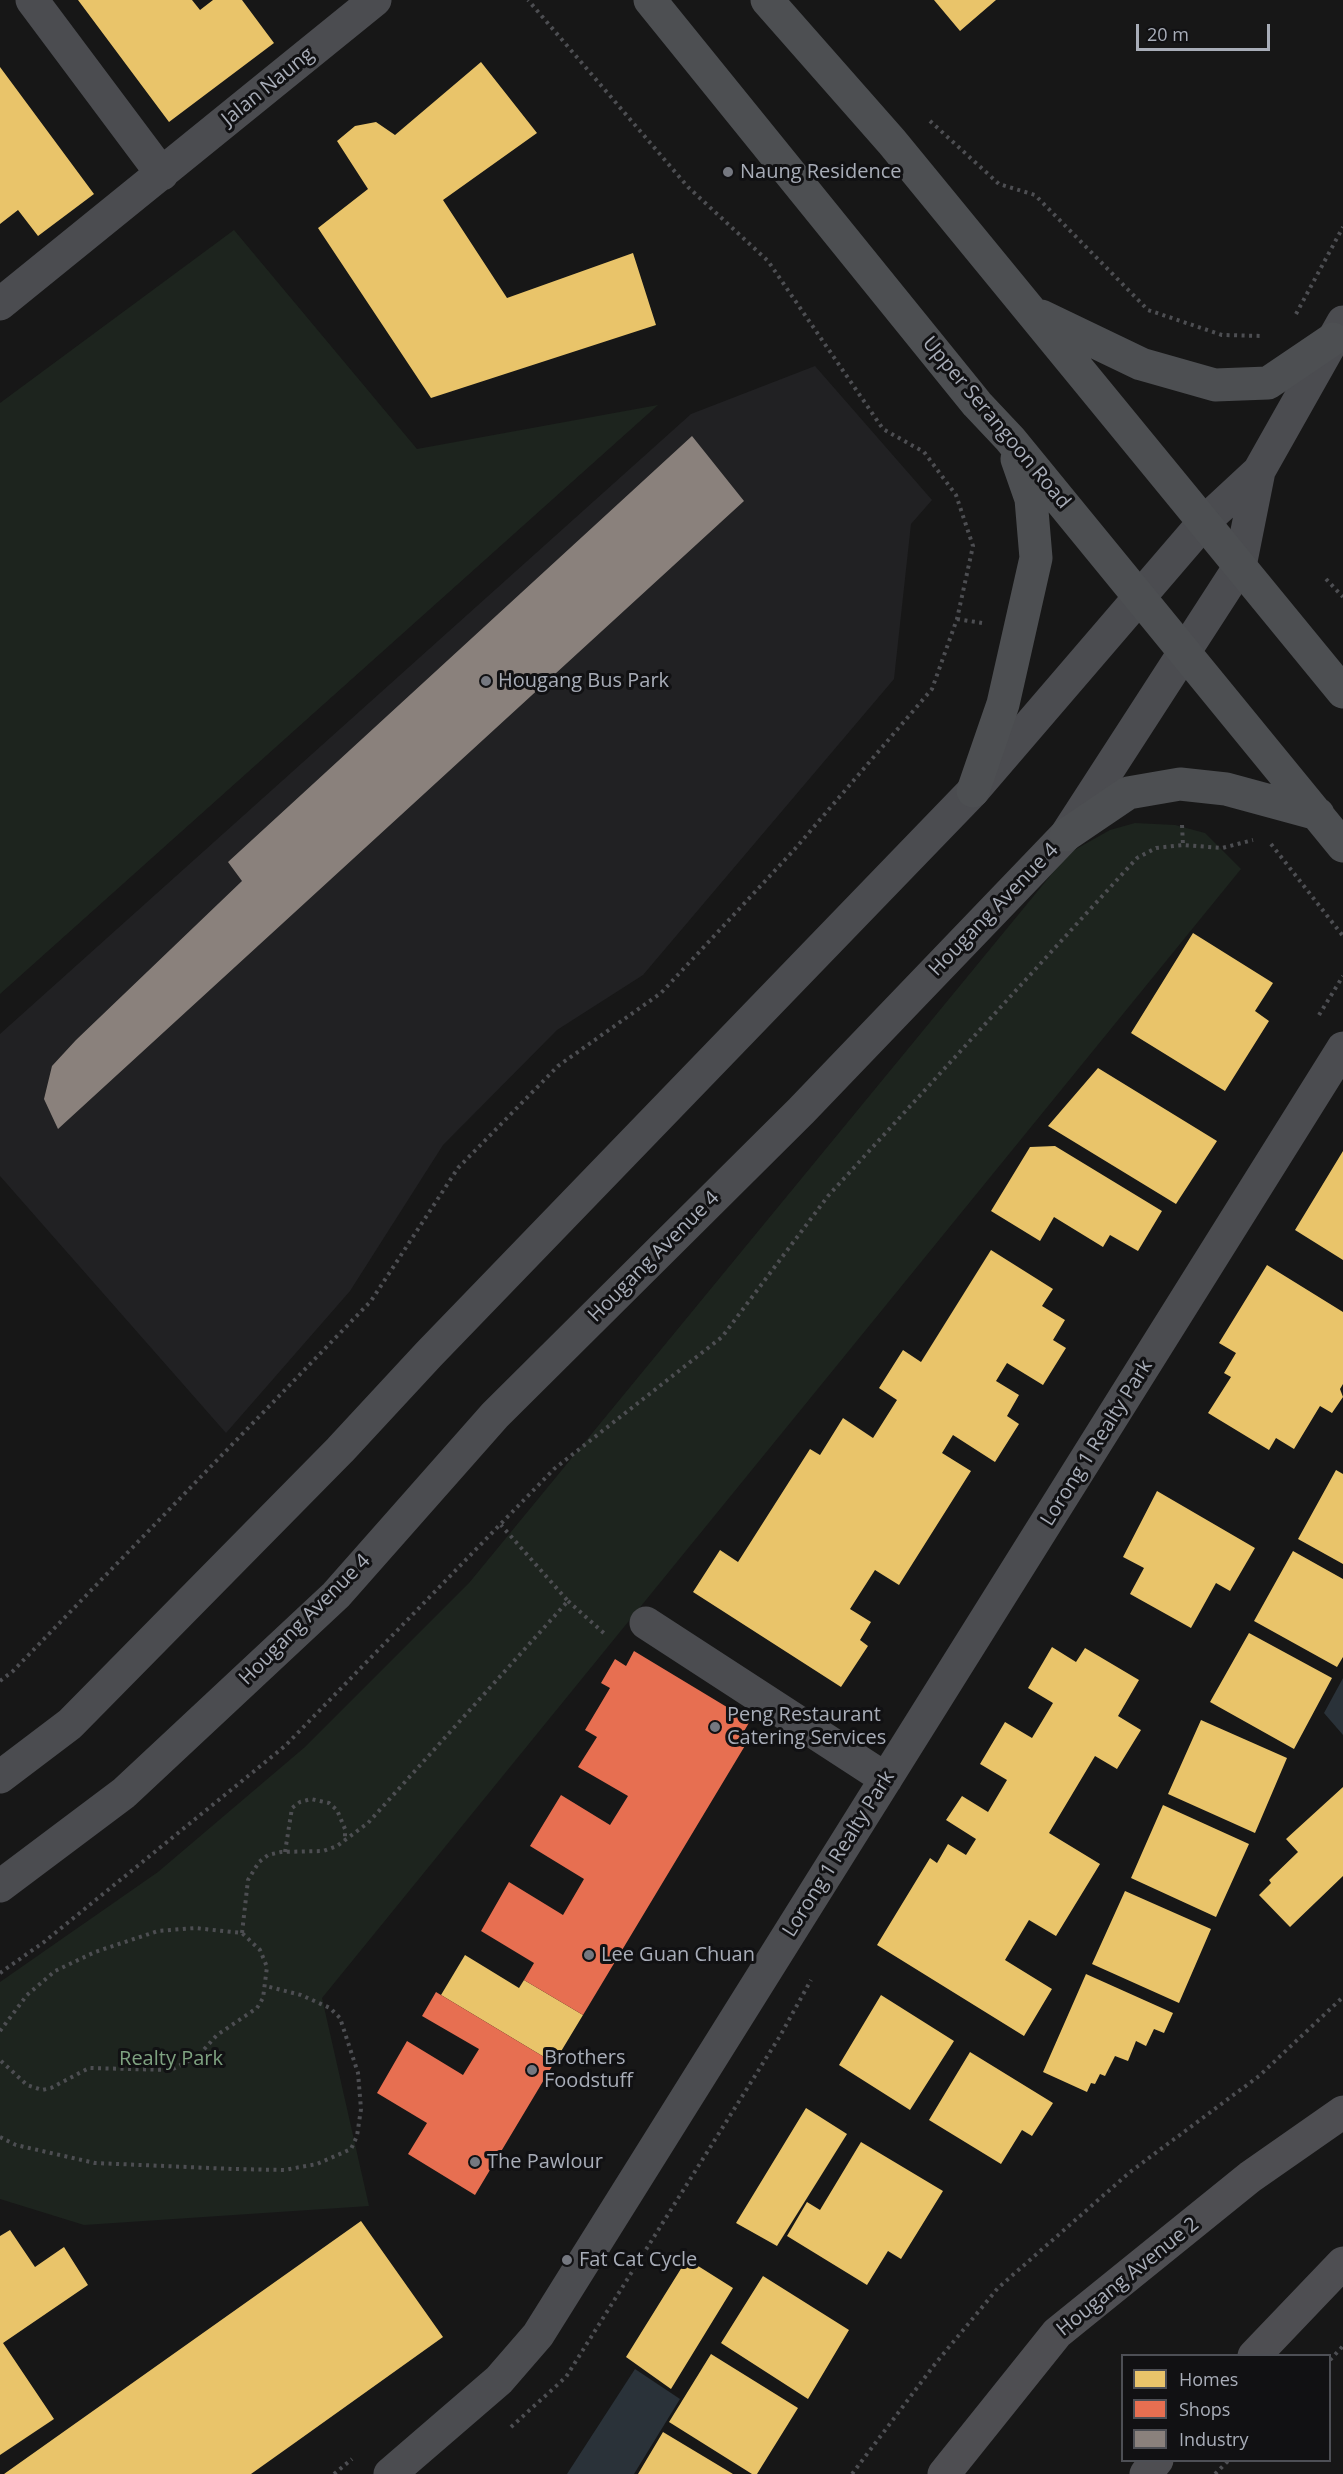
<!DOCTYPE html>
<html>
<head>
<meta charset="utf-8">
<style>
  body { margin:0 }
  #map { position:relative; width:1343px; height:2474px; overflow:hidden; background:#171717; font-family:"Open Sans",sans-serif }
  canvas { display:block }
  .legend { position:absolute; left:1121px; top:2354px; width:210px; height:108px; box-sizing:border-box; background:#111113; border:2px solid #4d4f55; margin:0; padding:8px 10px; list-style:none; font-size:18px; color:#a8adb8 }
  .legend li { display:flex; align-items:center; gap:12px; height:30px }
  .legend b { width:30px; border:2px solid #4d4f55 }
  .scale { position:absolute; left:1136px; top:24px; width:134px; height:27px; box-sizing:border-box; border:3px solid #a8adb8; border-top:0; padding-left:8px; font-size:18px; line-height:21px; white-space:nowrap; color:#a8adb8; -webkit-text-stroke:4px #111113; paint-order:stroke }
</style>
</head>
<body>
<div id="map">
<canvas width="1343" height="2474"></canvas>
<ul class="legend">
<li><b style="height:16px;background:#e9c46a"></b>Homes</li>
<li><b style="height:16px;background:#e76f51"></b>Shops</li>
<li><b style="height:16px;background:#8a817c"></b>Industry</li>
</ul>
<div class="scale">20 m</div>
</div>
<script>
const context = document.querySelector('canvas').getContext('2d');
context.lineJoin = 'round';
function fill(path, color) { context.fillStyle = color; context.fill(path, 'evenodd'); }
const poly = rows => new Path2D(rows.map(r => 'M' + r).join(''));
function strokePath(path, color, width, dash) { context.strokeStyle = color; context.lineWidth = width; context.lineCap = dash ? 'butt' : 'round'; context.setLineDash(dash || []); context.stroke(path); }
function drawText(font, color, halo, rows, align = 'center') {
  context.font = font + ' "Open Sans",sans-serif'; context.lineWidth = 6; context.setLineDash([]); context.textBaseline = 'middle'; context.strokeStyle = halo; context.fillStyle = color; for (const [text, x, y, turn = 0] of rows) {
    context.save(); context.translate(x, y); context.rotate((+turn || 0) * Math.PI / 180); context.textAlign = isNaN(turn) ? turn : align; if (halo) context.strokeText(text, 0, 0); context.fillText(text, 0, 0); context.restore();
  }
}
fill(poly([
  [815,366,932,500,911,524,894,679,643,975,557,1030,443,1145,350,1291,226,1433,0,1176,0,1034,691,414]
]), '#212123');
fill(poly([
  [234,230,417,449,658,405,0,994,0,403],
  [1135,823,1175,825,1205,833,1241,869,322,1998,369,2206,84,2225,0,2199,0,1982,158,1872,305,1747,469,1583,1069,853,1110,830]
]), '#1d241e');
fill(poly([
  [1343,1678,1343,1735,1324,1713],
  [635,2369,680,2399,634,2474,567,2474]
]), '#2a3239');
fill(poly([
  [78,0,192,0,200,10,213,0,242,0,274,43,169,122],
  [934,0,996,0,960,31],
  [481,62,537,133,443,200,507,298,633,253,656,325,431,398,318,228,368,189,337,141,355,126,376,122,395,135],
  [0,67,94,194,38,236,18,210,0,224],
  [1193,933,1273,983,1255,1011,1269,1021,1225,1091,1131,1033],
  [1098,1068,1217,1141,1176,1204,1048,1126],
  [1055,1146,1162,1211,1138,1251,1110,1235,1103,1247,1054,1217,1040,1241,991,1211,1030,1147],
  [1343,1151,1343,1260,1295,1230],
  [991,1250,1053,1289,1042,1306,1065,1320,1053,1340,1066,1348,1043,1385,1007,1363,996,1381,1019,1395,1007,1416,1019,1424,995,1462,953,1435,942,1453,971,1471,899,1585,875,1570,850,1609,871,1622,860,1640,868,1646,841,1687,693,1592,720,1550,738,1562,810,1449,820,1455,843,1418,873,1438,897,1400,879,1388,903,1350,921,1362],
  [1267,1265,1343,1312,1343,1384,1340,1389,1343,1397,1332,1413,1320,1406,1294,1449,1276,1438,1269,1450,1208,1413,1231,1377,1224,1373,1236,1353,1219,1343],
  [1336,1470,1343,1474,1343,1564,1298,1539],
  [1157,1491,1255,1548,1230,1591,1216,1583,1191,1628,1130,1594,1144,1568,1123,1557],
  [1293,1551,1343,1579,1343,1657,1337,1667,1254,1621],
  [1249,1633,1332,1678,1294,1749,1210,1702],
  [1052,1647,1076,1662,1085,1648,1139,1680,1118,1716,1141,1730,1117,1769,1095,1756,1049,1833,1100,1864,1056,1936,1029,1920,1005,1960,1052,1989,1024,2036,877,1945,930,1858,937,1863,948,1844,966,1855,976,1839,946,1820,962,1796,988,1812,1007,1780,980,1764,1005,1722,1032,1738,1053,1703,1028,1688],
  [1201,1720,1287,1758,1255,1833,1168,1794],
  [1343,1787,1343,1876,1290,1927,1259,1895,1271,1883,1269,1880,1298,1852,1286,1839],
  [1163,1805,1249,1844,1216,1917,1131,1878],
  [1125,1891,1211,1929,1179,2003,1092,1964],
  [465,1955,519,1988,524,1980,583,2015,554,2063,441,1995],
  [1086,1974,1173,2013,1164,2033,1154,2029,1146,2046,1136,2041,1128,2061,1115,2056,1105,2076,1100,2074,1095,2084,1091,2083,1087,2092,1043,2072],
  [881,1995,954,2041,910,2110,839,2065],
  [970,2052,1053,2103,1032,2136,1022,2130,1001,2164,929,2120],
  [806,2108,847,2134,777,2246,736,2223],
  [861,2142,943,2191,901,2259,888,2251,867,2285,787,2236,807,2202,820,2210],
  [361,2221,443,2337,296,2442,251,2474,4,2474],
  [10,2230,35,2267,64,2247,88,2285,3,2343,54,2419,0,2455,0,2236],
  [687,2259,733,2288,671,2389,626,2357],
  [763,2276,849,2330,808,2399,721,2343],
  [711,2354,798,2408,757,2474,752,2474,669,2422],
  [663,2432,733,2474,638,2474]
]), '#e9c46a');
fill(poly([
  [634,1651,750,1721,739,1740,746,1744,583,2015,524,1980,534,1963,481,1931,509,1882,563,1915,584,1879,530,1846,561,1795,610,1825,628,1796,578,1767,597,1737,585,1730,610,1688,601,1683,615,1659,626,1666],
  [436,1992,554,2063,475,2195,408,2154,427,2123,377,2093,407,2041,463,2075,479,2049,422,2016]
]), '#e76f51');
fill(poly([
  [692,436,744,501,58,1129,44,1099,52,1066,76,1040,242,881,228,862]
]), '#8a817c');
strokePath(poly([
  [930,121,999,184,1035,195,1148,310,1222,335,1263,336],
  [1296,314,1343,227],
  [1326,579,1343,597],
  [957,619,982,623],
  [1182,825,1183,845],
  [1271,844,1343,936],
  [1319,1015,1343,976],
  [568,1601,607,1636],
  [0,1681,13,1671,371,1301,458,1168,558,1066,661,993,794,850,932,689,957,619,973,546,956,495,924,452,883,429,768,261,688,187,528,0],
  [860,1713,880,1714],
  [285,1852,292,1808,300,1802,311,1799,329,1803,337,1810,345,1829,345,1841],
  [242,1933,248,1880,259,1862,268,1855,281,1852,323,1851,337,1846,368,1823,568,1601,501,1525],
  [0,1973,44,1942,285,1746,554,1469,722,1337,828,1196,1137,858,1156,848,1183,845,1222,848,1253,840],
  [0,2031,27,1995,55,1971,95,1952,158,1931,195,1928,242,1933,260,1950,267,1967,263,1998,257,2008,217,2035,198,2056,171,2070,89,2068,51,2088,42,2090,27,2085,0,2060],
  [0,2137,16,2145,95,2163,233,2169,284,2170,317,2164,351,2149,357,2136,361,2109,358,2073,340,2018,330,2008,301,1995,266,1986],
  [1330,2360,1343,2346],
  [511,2427,566,2377,780,2036,811,1980],
  [334,2474,352,2459],
  [852,2474,935,2364,998,2288,1130,2172,1259,2076,1343,1997],
  [1215,2474,1229,2460]
]), '#4d4e52', 4, [3, 4.5]);
strokePath(poly([
  [32,0,162,174],
  [0,304,375,0],
  [1204,522,1259,471,1343,322],
  [1240,566,1259,471],
  [646,1623,886,1779],
  [390,2474,499,2380,538,2335,1343,1048]
]), '#4b4c50', 33);
strokePath(poly([
  [0,1777,70,1724,340,1450,429,1354,973,791,1204,522],
  [0,1886,124,1793,336,1595,495,1415,801,1111,1066,835,1240,566]
]), '#4b4c50', 33);
strokePath(poly([
  [650,0,977,404,1010,439,1343,846],
  [767,0,892,142,1343,692],
  [1041,316,1141,364,1215,385,1268,383,1333,339],
  [973,791,1003,704,1036,558,1031,499,1017,459],
  [1066,835,1128,793,1180,784,1226,789,1318,814]
]), '#4d4f52', 33);
strokePath(poly([
  [1254,2356,1343,2263],
  [944,2474,1057,2333,1250,2177,1343,2112],
  [1146,2474,1157,2460]
]), '#4e4e52', 33);
for (const [x, y, r, color] of [
  [728,172,6,"#757880"],
  [486,681,6,"#757880"],
  [715,1727,6,"#757880"],
  [589,1955,6,"#757880"],
  [532,2070,6,"#757880"],
  [475,2162,6,"#757880"],
  [567,2260,6,"#757880"]
]) { const dot = new Path2D(); dot.arc(x, y, r, 0, 2 * Math.PI); context.fillStyle = color; context.fill(dot); strokePath(dot, '#111113', 2); }
drawText('20px', '#a8adb8', '#111113', [
  ["Jalan Naung",268,87,-39],
  ["Upper Serangoon Road",996,423,50],
  ["Hougang Avenue 4",994,910,-46],
  ["Hougang Avenue 4",654,1257,-45],
  ["Lorong 1 Realty Park",1097,1443,-58],
  ["Hougang Avenue 4",305,1620,-45],
  ["Lorong 1 Realty Park",839,1854,-58],
  ["Hougang Avenue 2",1128,2277,-39]
]);
drawText('20px', '#a8adb8', '#111113', [
  ["Naung Residence",740,172],
  ["Hougang Bus Park",498,681],
  ["Peng Restaurant",727,1715],
  ["Catering Services",727,1738],
  ["Lee Guan Chuan",601,1955],
  ["Brothers",544,2058],
  ["Foodstuff",544,2081],
  ["The Pawlour",487,2162],
  ["Fat Cat Cycle",579,2260]
], 'left');
drawText('20px', '#7fa381', '#111113', [
  ["Realty Park",171,2059]
]);
</script>
</body>
</html>
